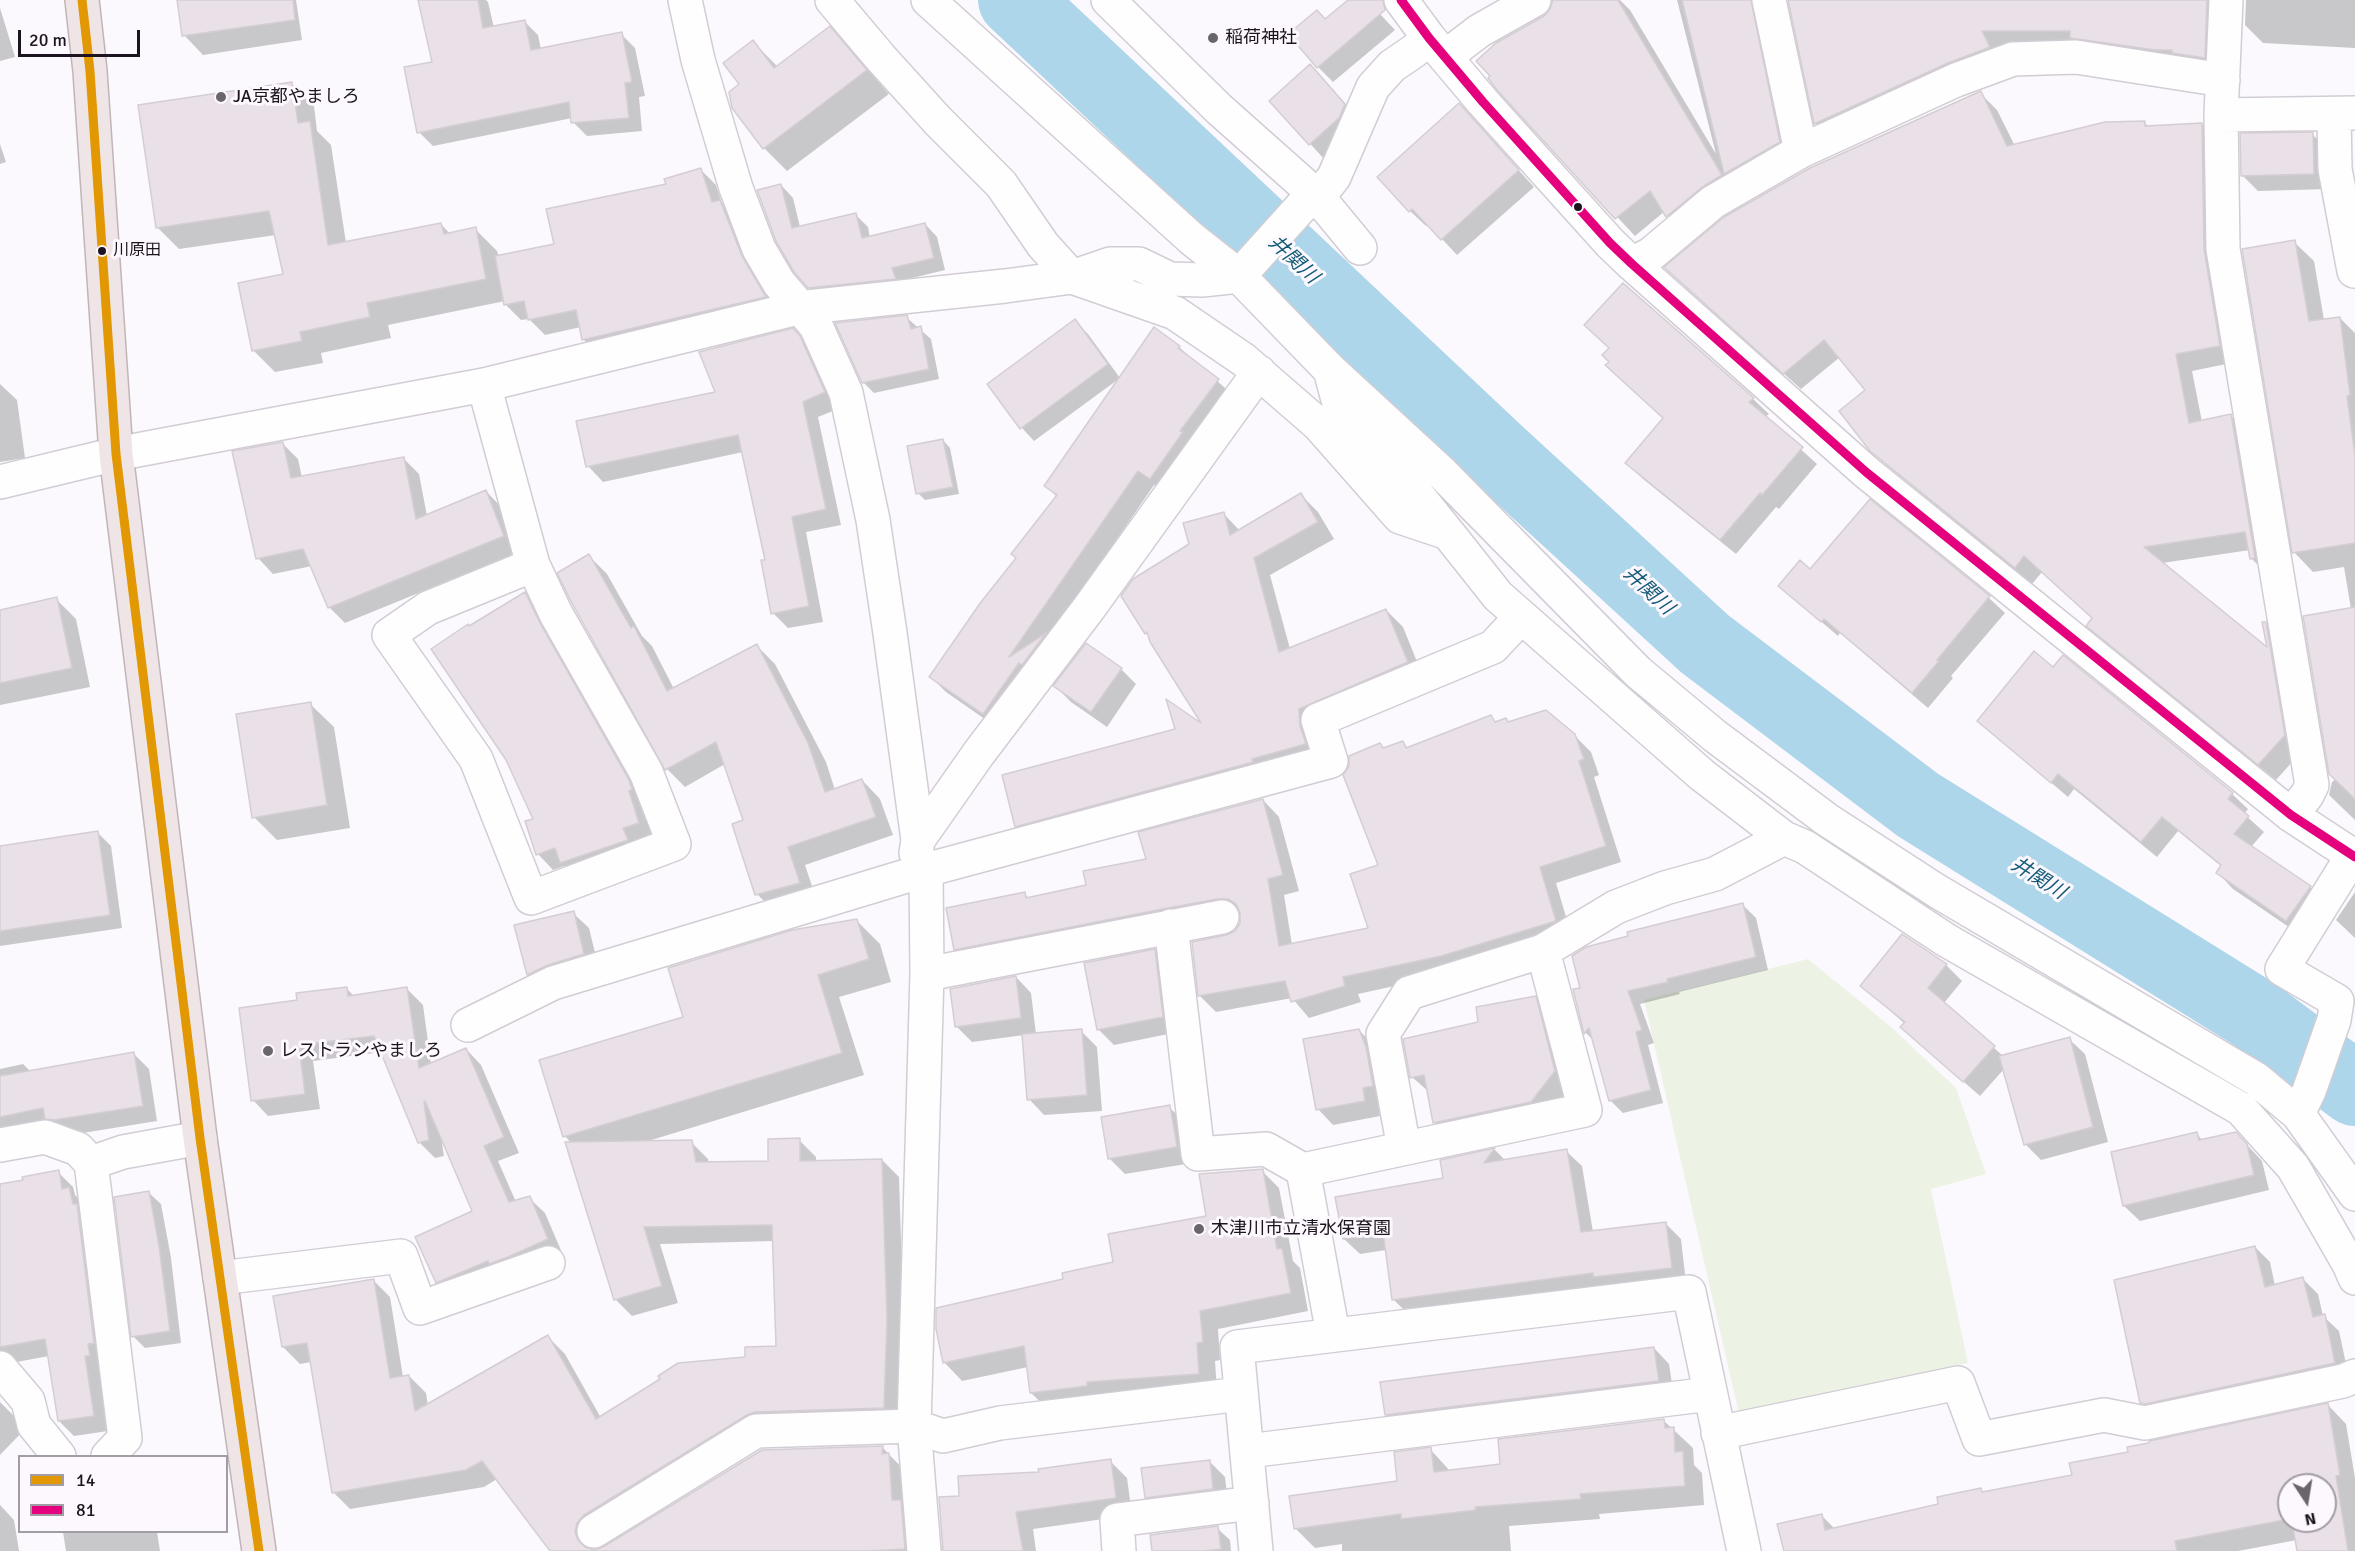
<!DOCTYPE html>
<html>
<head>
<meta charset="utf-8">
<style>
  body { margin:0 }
  #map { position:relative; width:2355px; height:1551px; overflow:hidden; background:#fbf9fd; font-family:Signika,sans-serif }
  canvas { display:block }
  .legend { position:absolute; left:18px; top:1455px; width:210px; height:78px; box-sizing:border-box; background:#fcf8fe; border:2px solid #a29da5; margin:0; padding:8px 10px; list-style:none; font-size:18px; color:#1c151f }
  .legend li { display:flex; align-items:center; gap:12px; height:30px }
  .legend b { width:30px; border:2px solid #a29da5 }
  .north { position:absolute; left:2277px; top:1473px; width:60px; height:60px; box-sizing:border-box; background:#fcf8fe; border:2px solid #a29da5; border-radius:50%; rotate:168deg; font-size:16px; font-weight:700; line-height:24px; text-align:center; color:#1c151f }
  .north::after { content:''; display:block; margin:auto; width:21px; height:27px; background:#6a656d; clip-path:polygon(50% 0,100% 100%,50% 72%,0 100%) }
  .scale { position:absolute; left:18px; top:30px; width:122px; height:27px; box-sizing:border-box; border:3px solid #1c151f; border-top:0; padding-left:8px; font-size:18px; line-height:21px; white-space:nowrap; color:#1c151f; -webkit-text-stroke:4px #fcf8fe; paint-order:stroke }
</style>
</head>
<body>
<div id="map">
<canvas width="2355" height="1551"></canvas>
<ul class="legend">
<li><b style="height:8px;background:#e19803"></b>14</li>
<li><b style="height:8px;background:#e5007d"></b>81</li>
</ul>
<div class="north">N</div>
<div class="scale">20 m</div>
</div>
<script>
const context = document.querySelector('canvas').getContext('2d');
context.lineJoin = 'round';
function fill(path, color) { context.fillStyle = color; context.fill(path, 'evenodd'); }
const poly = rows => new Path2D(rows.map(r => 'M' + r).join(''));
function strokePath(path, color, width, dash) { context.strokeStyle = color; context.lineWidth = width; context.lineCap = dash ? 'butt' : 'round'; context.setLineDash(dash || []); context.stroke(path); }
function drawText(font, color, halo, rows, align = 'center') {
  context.font = font + ' Signika,"Noto Sans JP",sans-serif'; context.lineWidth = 6; context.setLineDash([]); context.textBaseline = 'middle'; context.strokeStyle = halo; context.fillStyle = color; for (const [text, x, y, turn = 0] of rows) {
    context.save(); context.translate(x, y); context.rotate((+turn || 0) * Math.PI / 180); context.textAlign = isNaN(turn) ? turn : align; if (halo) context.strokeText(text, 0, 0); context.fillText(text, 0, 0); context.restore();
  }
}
fill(poly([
  [1808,959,1890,1026,1956,1088,1986,1174,1931,1189,1968,1363,1739,1414,1644,1000]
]), '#ecf3e4');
fill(poly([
  [179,0,296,0,302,40,203,55,184,35],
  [420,0,486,0,488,2,494,28,524,21,538,35,541,50,621,34,635,48,645,96,639,97,642,131,587,136,573,122,572,118,433,146,419,132,433,63],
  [1350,0,1367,0,1395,30,1333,82,1318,67,1326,20],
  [1554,0,1620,0,1630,10,1716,154,1677,0,1782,0,1797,160,1685,234,1665,211,1635,236,1498,89,1544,18,1551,11],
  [1790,0,2241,0,2222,75,2083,49,1834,141,1816,123],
  [2355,0,2355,48,2263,43,2245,25,2246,0],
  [0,8,15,57,0,61],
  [830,28,853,52,889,94,787,171,764,148,741,84,753,42,778,67],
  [1325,82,1360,121,1325,160,1271,101],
  [292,84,314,106,317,131,331,145,346,243,441,224,450,234,475,229,497,251,499,257,555,245,700,169,716,185,722,203,736,217,780,312,599,355,583,339,581,327,545,335,529,319,521,320,506,305,505,301,388,325,391,338,321,353,323,363,275,372,253,350,284,275,276,235,179,249,157,227],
  [1980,93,1997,110,2015,146,2144,122,2149,127,2202,124,2219,141,2236,362,2192,371,2202,422,2231,416,2248,433,2268,575,2251,558,2250,550,2162,563,2269,650,2265,623,2282,640,2301,752,2276,780,2105,642,2088,625,2094,619,2042,572,2032,584,1889,467,1871,450,1868,390,1840,357,1801,389,1666,268],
  [1459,105,1534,187,1457,255,1428,224,1426,226,1410,211],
  [2312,134,2328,150,2329,189,2258,191,2242,175],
  [0,144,6,162,0,164],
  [781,185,793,198,800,227,855,214,868,227,870,238,925,224,937,237,945,270,822,300,809,287,759,191],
  [2294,242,2314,261,2324,320,2340,318,2355,333,2355,820,2329,795,2332,782,2336,779,2351,609,2344,567,2313,572,2294,552],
  [1623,285,1753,399,1769,414,1765,417,1817,464,1779,509,1776,507,1736,554,1643,479,1627,463,1664,419,1611,362,1610,348],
  [906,317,931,339,939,379,874,393,863,382],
  [1075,321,1088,334,1120,378,1034,441,1022,428,990,385],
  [793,330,809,346,840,408,818,417,841,525,806,532,823,622,788,628,773,613,766,561,743,452,603,482,588,466,717,393],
  [1179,347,1234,396,1166,493,1154,485,1049,638,999,729,946,692,931,677,1017,558,1057,497,1046,486],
  [0,384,17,400,25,458,0,462],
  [943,440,950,448,959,494,925,500,918,493],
  [282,443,298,459,302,478,404,459,419,474,427,516,486,491,501,507,519,552,345,623,329,607,312,566,273,574,258,558],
  [1301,495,1318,512,1334,539,1270,575,1290,649,1386,610,1403,627,1424,679,1315,726,1322,761,1033,843,1016,826,1206,729,1123,596,1190,545,1224,514,1240,531],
  [1870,501,1989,598,2005,613,1951,676,1953,678,1928,708,1840,633,1838,636,1780,586,1811,571],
  [589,556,607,574,642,636,652,646,674,689,757,646,775,664,826,762,835,790,862,780,880,799,893,835,805,865,817,901,775,912,757,894,745,821,725,764,685,787,667,769,574,605],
  [525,594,540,610,644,797,643,807,654,838,577,878,564,866,553,870,538,854,535,820,469,627],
  [56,599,76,619,90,687,0,705,0,611],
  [2063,657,2232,794,2248,809,2244,814,2264,832,2251,847,2310,887,2326,902,2302,936,2233,889,2218,873,2222,867,2178,831,2157,857,2074,789,2068,797,1979,721,2053,669],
  [1121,669,1136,684,1107,727,1071,702,1055,686],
  [310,704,334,727,350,828,277,840,254,817],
  [1491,717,1497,723,1574,735,1591,752,1599,775,1594,777,1621,862,1556,883,1572,937,1458,972,1358,994,1361,1002,1309,1018,1292,998,1216,1012,1200,996,1226,937,1236,932,1241,923,1242,915,972,965,955,949,1024,894,1029,898,1088,886,1147,860,1263,800,1279,817,1299,891,1284,895,1292,945,1370,930,1380,865,1380,745,1384,749,1402,742,1408,748],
  [98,833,111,846,122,928,0,946,0,847],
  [2355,892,2355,938,2336,920],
  [1743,905,1756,918,1768,970,1679,992,1680,994,1640,1004,1654,1043,1648,1045,1663,1103,1623,1113,1610,1100,1595,1042,1586,1033,1574,990,1582,989],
  [573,913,589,928,599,969,544,989,528,974],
  [857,921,880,944,891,982,839,997,864,1075,645,1142,691,1142,708,1159,709,1164,770,1163,799,1140,816,1157,816,1162,882,1160,899,1177,904,1337,900,1425,773,1429,594,1539,592,1549,593,1551,552,1551,497,1479,484,1487,350,1509,333,1492,311,1362,300,1364,283,1347,373,1280,390,1297,403,1377,409,1376,426,1393,428,1406,548,1337,565,1354,601,1418,777,1348,774,1241,660,1244,678,1303,632,1316,615,1299,572,1144,565,1136,685,1018],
  [1903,936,1946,965,1962,981,1944,1003,2003,1056,2069,1039,2085,1054,2108,1142,2041,1160,2025,1144,2004,1069,1980,1096,1918,1042,1905,1024,1862,986],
  [1154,951,1170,966,1178,1032,1114,1045,1098,1029],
  [1016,977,1031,993,1036,1034,1081,1031,1097,1047,1102,1111,1044,1115,1029,1099,1024,1035,972,1042,956,1026],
  [346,988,354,996,407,989,423,1005,431,1064,466,1049,481,1065,519,1153,498,1161,516,1202,529,1198,545,1213,563,1255,523,1272,452,1297,437,1282,474,1212,441,1137,444,1156,435,1158,419,1142,382,1052,313,1061,320,1109,268,1116,253,1100,299,1001],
  [1535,998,1551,1013,1570,1087,1547,1117,1450,1138,1434,1122,1429,1092,1412,1077,1480,1023],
  [1359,1030,1374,1046,1388,1101,1378,1103,1380,1116,1333,1125,1318,1109],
  [134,1054,149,1069,157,1121,70,1135,0,1136,0,1069,23,1064,31,1072],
  [1169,1107,1185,1123,1192,1163,1125,1174,1110,1159],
  [2236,1133,2262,1161,2269,1190,2140,1221,2124,1206,2197,1134,2203,1141],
  [1495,1150,1506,1161,1566,1151,1582,1166,1593,1232,1665,1223,1681,1239,1686,1283,1409,1315,1393,1299,1386,1250,1360,1254,1344,1239,1445,1179,1442,1161],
  [1261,1170,1279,1188,1293,1261,1300,1268,1308,1311,1218,1329,1220,1360,1215,1361,1217,1391,1050,1411,1031,1393,1028,1367,962,1381,944,1362,1065,1281,1115,1263,1208,1217],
  [58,1172,73,1187,75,1195,84,1204,104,1371,100,1371,108,1431,74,1436,59,1421,49,1356,0,1365,0,1185],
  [149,1193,161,1204,171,1258,181,1343,145,1348,133,1336],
  [2255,1247,2270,1262,2275,1286,2303,1279,2318,1294,2323,1316,2339,1331,2349,1378,2157,1418,2142,1402],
  [1654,1348,1669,1364,1674,1397,1402,1430,1386,1415],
  [0,1402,24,1426,25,1429,0,1455],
  [2328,1405,2346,1424,2355,1478,2355,1551,2299,1551,2297,1540,2238,1551,1785,1551,1821,1515,1835,1529,1940,1505,1981,1490,1984,1493,2073,1476,2130,1453],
  [2289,1485,2325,1485,2325,1521,2289,1521],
  [1663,1420,1693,1448,1694,1465,1702,1473,1704,1505,1599,1514,1600,1519,1509,1526,1511,1551,1342,1551,1342,1544,1315,1548,1295,1528,1399,1482,1430,1449,1450,1471,1501,1465],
  [882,1447,906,1472,920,1551,595,1551],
  [1110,1461,1127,1478,1132,1515,1033,1529,1036,1551,944,1551,961,1498,1040,1474],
  [1209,1461,1225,1477,1228,1504,1162,1513,1146,1497],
  [0,1505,14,1520,19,1551,0,1551],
  [1217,1528,1230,1540,1231,1551,1153,1551],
  [63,1532,157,1532,160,1551,66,1551]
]), '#0003');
strokePath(poly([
  [1015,0,1501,457,1705,644,1918,805,2254,1014,2355,1089]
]), '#aed6ea', 74);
const building = poly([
  [177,0,293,0,295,20,182,36,177,0],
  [418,0,478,0,483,28,525,20,531,50,622,32,632,82,625,83,629,118,571,123,569,102,417,133,404,67,432,62,418,0],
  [1348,0,1383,0,1385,10,1317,68,1288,34,1317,10,1325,19,1348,0],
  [1553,0,1618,0,1722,175,1701,188,1666,217,1650,191,1615,219,1497,90,1488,78,1490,76,1476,61,1496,43,1544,16,1550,9,1553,0],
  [1682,0,1751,0,1780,142,1724,174,1682,0],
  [1788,0,2207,0,2205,58,2172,53,2172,50,2155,50,2070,38,2070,31,1982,31,1990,47,1948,63,1814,124,1788,0],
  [830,26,867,70,763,149,732,108,729,92,739,84,723,63,753,40,774,68,830,26],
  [1310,64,1345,104,1339,118,1309,145,1269,101,1310,64],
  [292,82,298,123,310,121,328,245,441,223,444,234,476,227,486,279,367,303,370,317,300,332,302,341,252,351,238,283,283,274,269,211,156,228,138,105,292,82],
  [1981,91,2007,146,2105,122,2145,121,2145,126,2202,123,2204,249,2220,346,2176,354,2189,423,2231,414,2255,558,2250,559,2245,532,2144,547,2267,647,2262,622,2266,622,2285,735,2258,765,2086,626,2092,618,2024,556,2015,568,1870,451,1839,411,1865,390,1824,340,1783,374,1664,267,1724,217,1810,168,1981,91],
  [1459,103,1519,170,1441,240,1412,209,1409,212,1377,177,1459,103],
  [2313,132,2314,174,2241,176,2240,133,2313,132],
  [701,168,712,202,720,200,742,256,766,297,582,340,576,310,528,320,524,301,504,305,495,256,554,244,546,209,666,184,664,179,701,168],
  [781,184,792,228,856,213,862,238,925,223,934,258,892,268,896,279,808,288,794,272,776,241,757,190,781,184],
  [2295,240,2309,321,2340,317,2350,395,2347,396,2355,456,2355,543,2292,553,2242,249,2295,240],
  [1623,283,1754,398,1749,402,1803,447,1762,495,1760,493,1720,540,1625,463,1663,418,1605,365,1609,362,1602,355,1609,348,1584,325,1623,283],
  [907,315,911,329,921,326,929,369,862,383,835,323,907,315],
  [1075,319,1108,364,1020,429,987,384,1075,319],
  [1154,327,1180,346,1178,348,1219,379,1180,431,1183,432,1150,479,1138,471,1009,657,1046,633,1022,665,1019,663,983,714,929,677,981,602,1016,558,1011,554,1057,495,1044,486,1154,327],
  [793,328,800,336,825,392,803,402,826,509,792,517,809,606,771,614,761,560,765,560,738,435,586,467,576,421,715,392,699,352,793,328],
  [943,439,953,487,916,494,907,446,943,439],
  [283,442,291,478,404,457,416,519,486,490,504,536,328,608,303,549,256,559,232,451,283,442],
  [1301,493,1318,522,1254,558,1279,652,1386,609,1408,662,1299,709,1300,726,1306,744,1252,759,1253,762,1015,827,1002,775,1175,729,1166,699,1201,723,1150,642,1147,632,1145,634,1121,596,1133,579,1189,544,1183,523,1224,512,1230,535,1301,493],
  [1870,499,1990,596,1937,660,1939,661,1912,693,1824,619,1821,622,1778,586,1800,560,1810,569,1870,499],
  [589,554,631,628,634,626,667,691,757,644,808,743,825,792,862,779,876,817,788,847,800,883,755,895,732,824,743,820,716,742,665,770,573,605,557,573,589,554],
  [525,592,540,623,629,780,632,789,629,791,639,823,623,828,628,840,560,863,555,848,536,855,525,821,533,819,506,760,431,649,468,624,469,626,525,592],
  [57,597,72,668,0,683,0,610,57,597],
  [2355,607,2355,799,2329,774,2303,616,2355,607],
  [1086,643,1122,668,1091,712,1053,686,1086,643],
  [2034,651,2053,667,2063,655,2233,793,2228,799,2249,816,2234,834,2311,886,2286,921,2216,873,2221,865,2162,817,2141,842,2058,774,2051,783,1977,721,2034,651],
  [311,702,327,805,252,818,236,714,311,702],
  [1546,710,1575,734,1584,759,1579,761,1606,846,1540,867,1556,921,1441,956,1343,977,1345,986,1291,1002,1285,981,1198,996,1192,942,1226,935,1235,931,1240,923,1240,913,1236,904,1228,899,1218,899,1168,908,954,950,946,908,1025,892,1026,898,1086,885,1083,871,1146,859,1138,832,1263,799,1283,875,1268,879,1279,946,1368,928,1350,874,1378,865,1343,775,1349,766,1349,756,1380,743,1383,748,1403,741,1406,748,1491,715,1495,722,1506,718,1508,722,1546,710],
  [98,831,110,915,0,931,0,846,98,831],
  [1743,903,1756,957,1667,979,1668,982,1628,991,1642,1030,1636,1032,1651,1090,1609,1101,1589,1028,1584,1034,1573,989,1580,988,1572,956,1586,947,1628,936,1627,932,1743,903],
  [574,911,584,954,548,965,527,975,514,925,574,911],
  [857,919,869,959,818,975,842,1053,563,1137,539,1060,683,1017,668,968,792,930,857,919],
  [1902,934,1947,964,1928,988,1995,1046,1963,1082,1900,1027,1905,1022,1860,986,1902,934],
  [1155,949,1163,1017,1097,1030,1084,963,1155,949],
  [1016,976,1021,1018,955,1027,950,989,1016,976],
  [347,987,348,996,407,987,419,1068,466,1048,504,1137,484,1146,509,1202,530,1196,548,1239,508,1257,489,1264,488,1261,436,1283,415,1237,472,1211,425,1101,424,1102,429,1140,418,1143,374,1036,299,1045,305,1094,251,1101,239,1008,297,1000,296,993,347,987],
  [1536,996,1555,1071,1531,1102,1433,1123,1424,1075,1410,1078,1403,1039,1478,1022,1476,1007,1536,996],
  [1082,1029,1087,1095,1027,1100,1022,1034,1082,1029],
  [1359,1029,1366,1047,1373,1086,1363,1088,1365,1101,1316,1110,1303,1039,1359,1029],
  [2070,1037,2093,1127,2024,1145,1999,1056,2070,1037],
  [134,1052,143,1106,54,1120,45,1119,43,1108,0,1117,0,1076,134,1052],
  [1170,1105,1177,1147,1108,1159,1101,1117,1170,1105],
  [2197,1132,2199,1140,2236,1132,2247,1144,2254,1175,2123,1206,2111,1152,2197,1132],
  [800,1138,800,1161,882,1159,887,1319,884,1408,755,1412,747,1415,584,1515,577,1523,575,1532,578,1540,585,1547,594,1550,603,1547,762,1450,883,1446,882,1454,889,1453,892,1500,901,1500,905,1549,868,1551,550,1551,482,1461,466,1470,332,1493,307,1343,282,1347,273,1296,374,1279,390,1378,409,1375,415,1411,548,1335,596,1419,660,1379,658,1376,678,1363,745,1357,745,1347,776,1346,772,1225,644,1227,662,1286,614,1300,565,1142,692,1140,696,1162,768,1161,768,1139,800,1138],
  [1495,1148,1484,1163,1567,1149,1581,1232,1666,1222,1672,1268,1593,1277,1593,1273,1392,1300,1383,1232,1343,1239,1335,1197,1443,1178,1440,1160,1495,1148],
  [1263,1169,1277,1249,1282,1248,1291,1293,1200,1311,1203,1342,1197,1343,1199,1374,1087,1382,1087,1386,1030,1393,1024,1346,943,1363,936,1329,936,1308,1063,1279,1062,1273,1113,1262,1108,1234,1206,1216,1199,1174,1263,1169],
  [59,1170,62,1189,69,1187,73,1204,77,1204,94,1343,88,1344,90,1356,85,1356,94,1416,58,1421,45,1339,0,1347,0,1184,23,1180,22,1177,59,1170],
  [149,1191,159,1246,170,1331,131,1337,114,1197,149,1191],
  [2255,1246,2265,1287,2303,1277,2313,1317,2325,1314,2335,1363,2145,1404,2140,1403,2114,1280,2255,1246],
  [1654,1347,1659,1381,1385,1415,1380,1382,1654,1347],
  [2328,1403,2340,1475,2336,1476,2348,1551,2297,1551,2292,1521,2325,1521,2325,1485,2289,1485,2289,1519,2175,1541,2177,1551,1784,1551,1777,1524,1822,1514,1825,1530,1938,1504,1937,1497,1981,1488,1982,1492,2072,1475,2069,1463,2128,1452,2127,1447,2149,1443,2149,1441,2328,1403],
  [1664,1419,1665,1428,1674,1427,1675,1452,1683,1451,1685,1486,1580,1494,1581,1499,1475,1507,1476,1510,1401,1519,1401,1514,1294,1529,1289,1496,1397,1481,1394,1452,1431,1447,1434,1472,1500,1464,1498,1439,1664,1419],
  [1111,1459,1116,1498,1016,1512,1023,1551,943,1551,939,1497,959,1496,958,1476,1039,1472,1038,1469,1111,1459],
  [1210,1460,1213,1489,1145,1498,1141,1468,1210,1460],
  [1218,1526,1221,1549,1203,1551,1152,1551,1150,1535,1218,1526]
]);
fill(building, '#e9e0e8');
strokePath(building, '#d4ced3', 1.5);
const street = poly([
  [685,0,698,60,736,188,759,249,779,283,816,326,846,393,873,520,890,633,918,840,916,853,926,870,927,974,914,1426,924,1551],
  [832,0,880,57,938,121,1001,184,1043,245,1072,277,1175,313,1244,360,1319,425,1400,517,1448,533,1498,596,1702,775,1784,838,1805,847,1946,940,2241,1109,2293,1167,2349,1264,2355,1278],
  [928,0,1192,239,1239,276,1330,370,1443,474,1638,672,1715,736,1826,819,1937,891,2256,1079,2298,1114,2355,1194],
  [1108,0,1219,109,1318,197,1360,248],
  [1401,0,1429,38,1483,102,1610,243,1632,264,1866,472,2291,815,2355,857],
  [1769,0,1801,151],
  [2226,0,2221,115,2223,249,2312,785,2307,795,2291,815],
  [1445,57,1479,31,1534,0],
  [2334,114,2335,169,2354,271],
  [2221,115,2355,113],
  [1632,264,1651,254,1713,202,1801,151,1956,80,2013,59,2076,57,2223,80],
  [1332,377,1341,411,1419,497,1448,533],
  [484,385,533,565,556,614,646,772,674,844,531,898,476,759,389,635,428,608,533,565],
  [0,482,116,454,484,385,798,308,1005,286,1072,277,1110,264,1139,264,1170,279,1202,280,1239,276,1302,206,1318,197,1334,177,1373,87,1392,66,1414,51,1429,38],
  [918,840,979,753,1089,608,1259,372],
  [1171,926,1198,1154,1266,1149,1303,1170],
  [927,974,1222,917],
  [468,1025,553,983,926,870,1331,761,1318,720,1493,647,1521,617],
  [2298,1114,2309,1091,2334,1020,2337,1001,2282,969,2353,855],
  [0,1145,45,1137,78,1149,91,1163],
  [1404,1148,1383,1034,1409,993,1543,951],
  [220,1278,401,1256,420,1308,548,1263],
  [1333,1334,1303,1170,1585,1110,1543,951,1616,907,1665,888,1715,874,1784,838],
  [0,1368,28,1401,34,1425,59,1456],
  [1718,1433,1958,1383,1979,1439,2104,1415,2145,1423,2343,1381,2355,1376],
  [1248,1451,1710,1394],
  [108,1456,125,1438,91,1163,123,1152,200,1138],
  [594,1531,756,1431,914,1426,943,1436,1000,1423,1241,1394],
  [1119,1551,1117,1520,1252,1503],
  [1256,1551,1237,1347,1689,1292,1744,1551]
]);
const highway = poly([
  [82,0,90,71,116,454,200,1138,259,1551]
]);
strokePath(street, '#d2cdd4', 36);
strokePath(highway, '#c1b5b8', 36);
strokePath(street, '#fefeff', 33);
strokePath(highway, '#efe5e6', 33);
strokePath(poly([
  [82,0,90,71,116,454,200,1138,259,1551]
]), '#e19803', 9);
strokePath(poly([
  [1401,0,1429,38,1483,102,1610,243,1632,264,1866,472,2291,815,2355,857]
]), '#e5007d', 9);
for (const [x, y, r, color] of [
  [1213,38,6,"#6a656d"],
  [221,97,6,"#6a656d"],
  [1578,207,5,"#1c151f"],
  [102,251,5,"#1c151f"],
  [268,1051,6,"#6a656d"],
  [1199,1229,6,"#6a656d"]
]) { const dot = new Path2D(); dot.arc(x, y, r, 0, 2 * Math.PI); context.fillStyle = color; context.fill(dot); strokePath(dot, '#fcf8fe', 2); }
drawText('16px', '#1c151f', '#fcf8fe', [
  ["川原田",113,251]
], 'left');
drawText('18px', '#1c151f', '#fcf8fe', [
  ["稲荷神社",1225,38],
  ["JA京都やましろ",233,97],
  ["レストランやましろ",280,1051],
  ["木津川市立清水保育園",1211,1229]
], 'left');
drawText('italic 20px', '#155c78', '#fcf8fe', [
  ["井関川",1293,260,43],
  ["井関川",1648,591,43],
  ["井関川",2038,879,32]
]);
</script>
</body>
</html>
